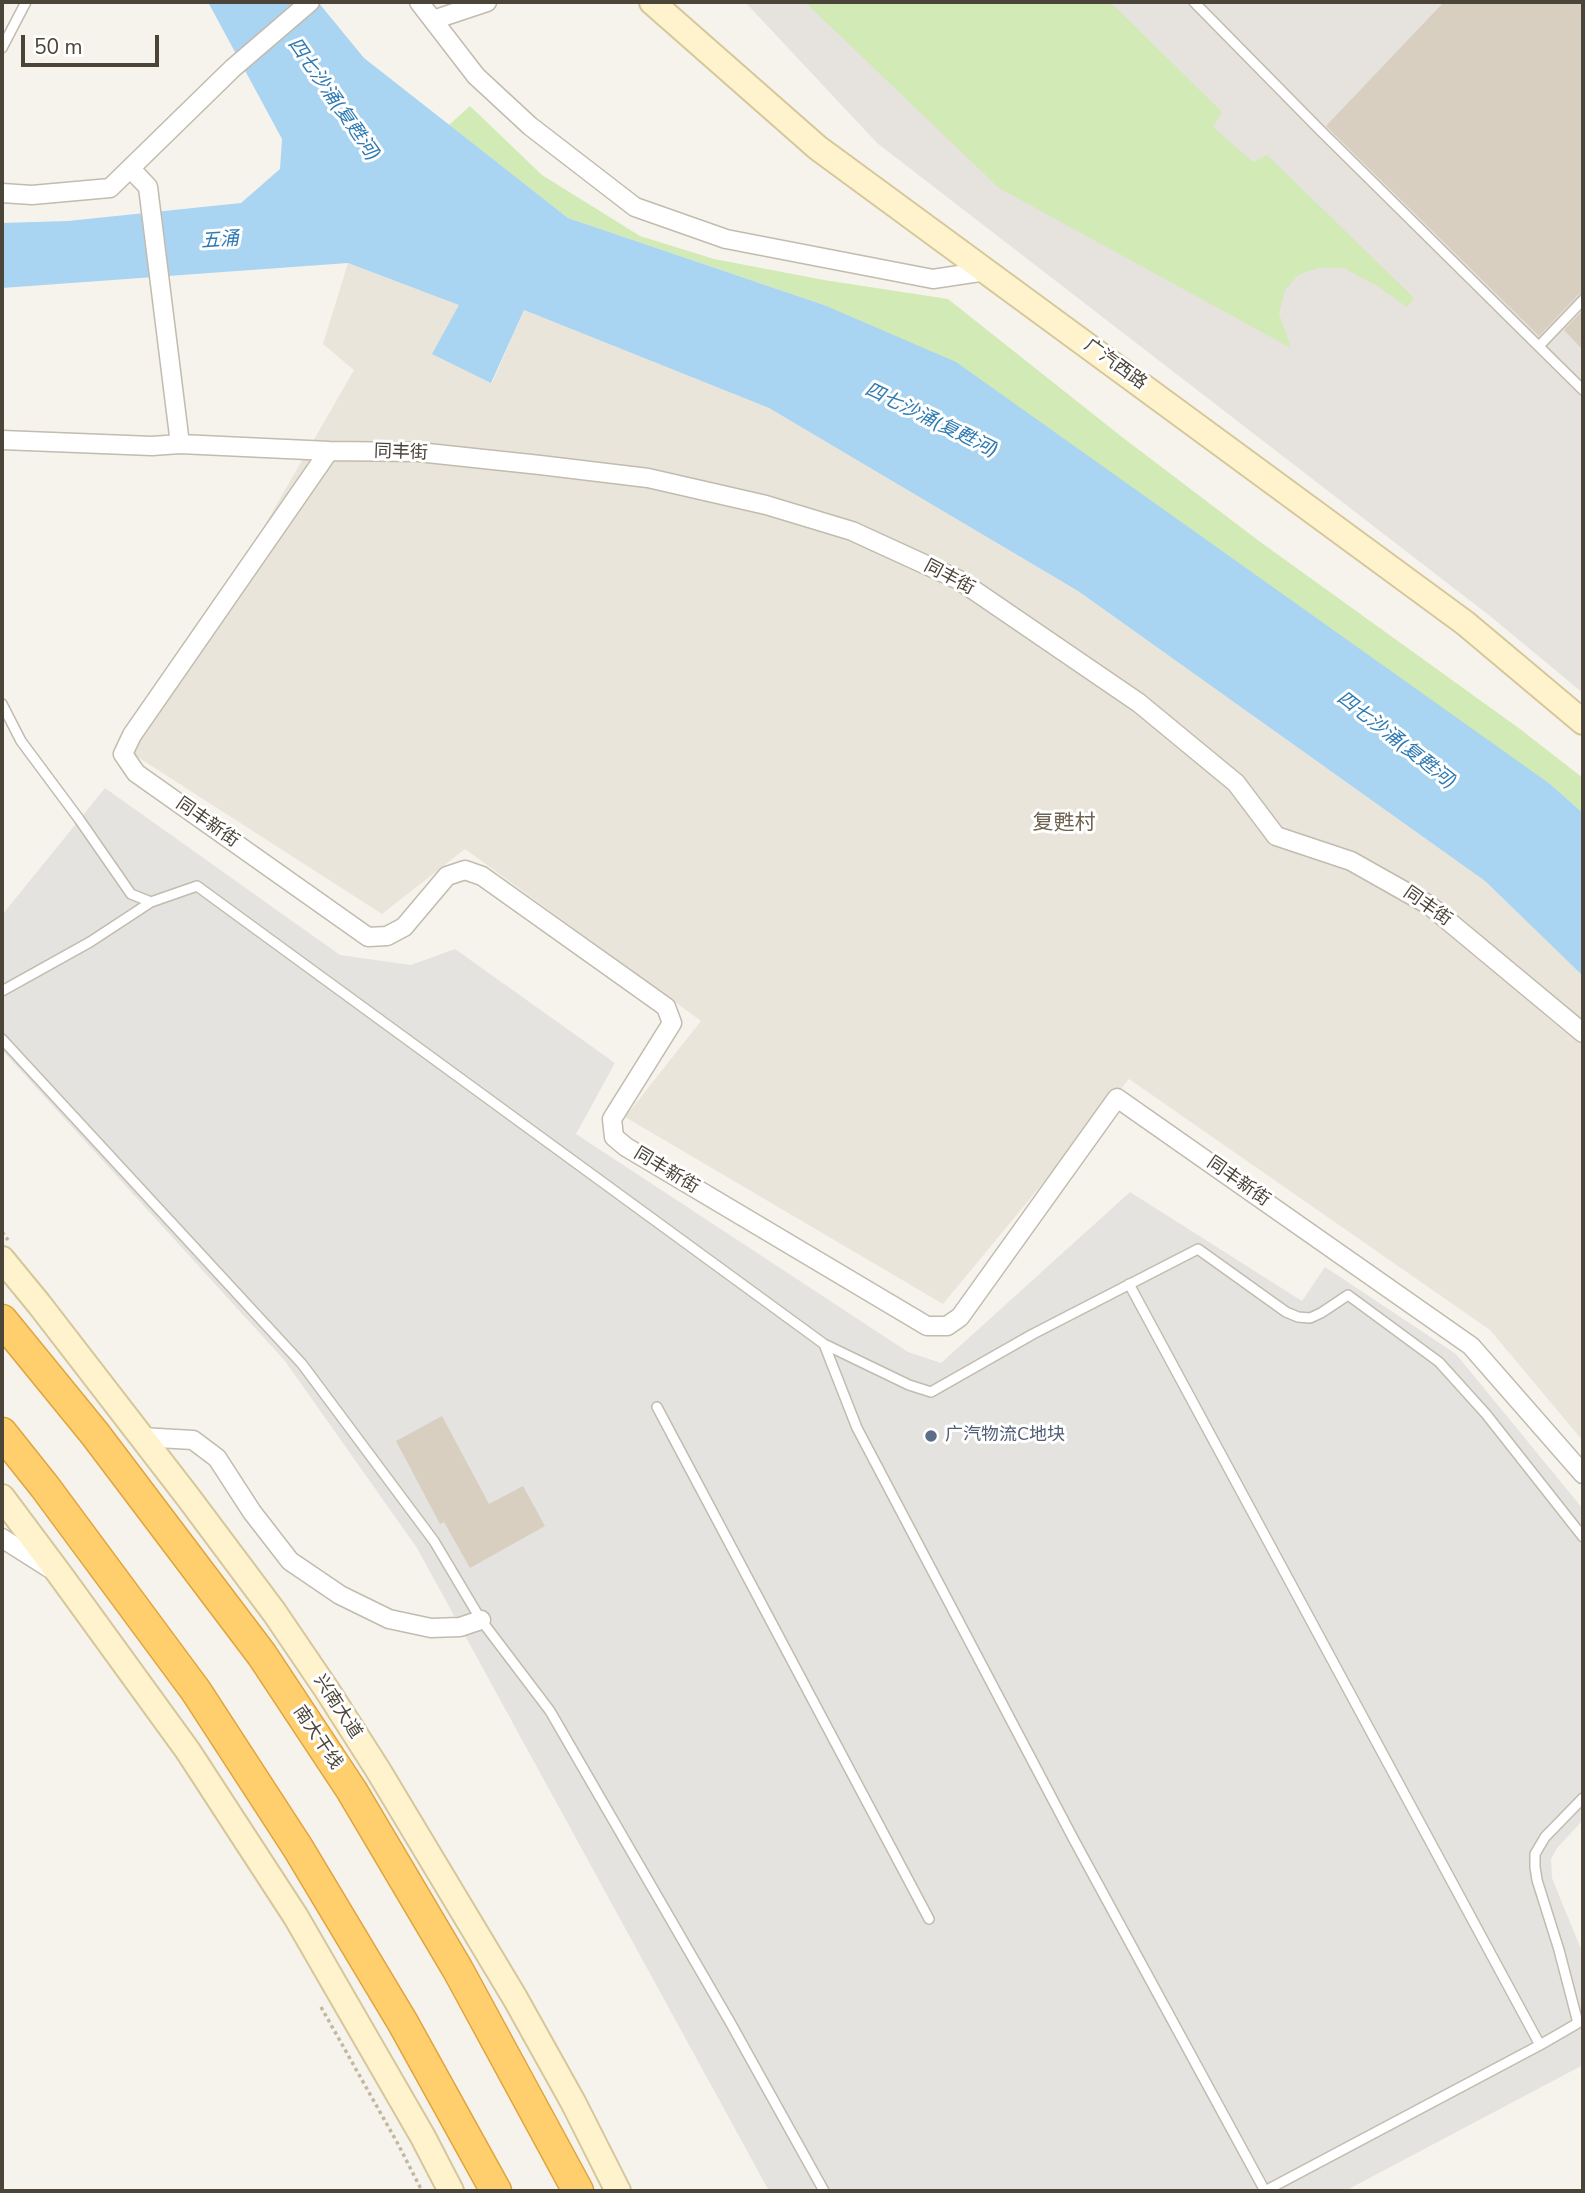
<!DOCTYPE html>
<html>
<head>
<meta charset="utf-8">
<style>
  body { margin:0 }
  #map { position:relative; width:1585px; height:2193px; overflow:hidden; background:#f6f3ec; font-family:"Nunito Sans",sans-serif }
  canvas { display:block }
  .frame { position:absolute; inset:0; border:4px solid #4b4439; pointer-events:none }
  .scale { position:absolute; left:21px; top:35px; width:138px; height:32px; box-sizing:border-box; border:4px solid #4b4439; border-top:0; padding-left:9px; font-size:21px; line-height:24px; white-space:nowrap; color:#4b4439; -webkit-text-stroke:5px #fff; paint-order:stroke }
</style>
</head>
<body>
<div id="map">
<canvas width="1585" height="2193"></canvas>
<div class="frame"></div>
<div class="scale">50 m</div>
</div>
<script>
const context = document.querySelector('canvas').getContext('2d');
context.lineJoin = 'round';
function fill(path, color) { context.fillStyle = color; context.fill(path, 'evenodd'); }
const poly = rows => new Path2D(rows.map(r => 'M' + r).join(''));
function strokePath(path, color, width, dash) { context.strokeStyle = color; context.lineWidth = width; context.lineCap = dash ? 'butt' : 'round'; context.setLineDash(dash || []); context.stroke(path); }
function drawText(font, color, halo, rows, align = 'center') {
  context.font = font + ' "Nunito Sans","Noto Sans SC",sans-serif'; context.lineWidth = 6; context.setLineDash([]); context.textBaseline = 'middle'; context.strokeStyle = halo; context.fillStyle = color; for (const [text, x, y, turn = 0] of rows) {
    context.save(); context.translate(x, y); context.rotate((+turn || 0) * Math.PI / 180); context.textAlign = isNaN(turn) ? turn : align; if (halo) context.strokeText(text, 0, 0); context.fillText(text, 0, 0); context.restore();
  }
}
fill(poly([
  [348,263,460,305,492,383,524,310,769,408,1078,591,1485,881,1583,976,1583,1441,1490,1330,1129,1079,943,1304,625,1117,701,1021,465,849,382,914,133,754,354,370,323,344]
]), '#eae5da');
fill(poly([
  [745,2,1583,2,1583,693,1490,616,877,143]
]), '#e6e2dd');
fill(poly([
  [805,2,1110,2,1222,112,1213,127,1253,162,1267,155,1414,298,1407,307,1379,287,1344,268,1318,268,1298,275,1285,290,1279,314,1291,348,999,188],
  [470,106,542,175,640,236,714,259,824,280,948,299,1122,437,1259,541,1520,729,1583,778,1583,813,1550,784,824,305,568,218,449,125]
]), '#d2eab5');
fill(poly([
  [105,788,340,955,411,965,455,949,615,1063,576,1134,908,1352,941,1363,1130,1192,1302,1301,1325,1267,1456,1354,1583,1509,1583,1820,1557,1848,1551,1859,1552,1878,1583,1954,1583,2065,1345,2191,769,2191,417,1548,285,1361,2,1050,2,915]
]), '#e5e3e0');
fill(poly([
  [208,2,318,2,364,58,568,218,824,305,956,362,1550,784,1583,813,1583,976,1485,881,1078,591,769,408,524,310,491,383,432,354,459,305,348,263,2,288,2,223,68,221,241,203,280,169,282,139]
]), '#a9d4f2');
fill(poly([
  [1444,2,1583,2,1583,293,1578,295,1539,336,1326,126],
  [1583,310,1583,350,1564,330],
  [442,1416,489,1504,523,1486,545,1526,470,1568,444,1522,440,1524,396,1441]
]), '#d8cfc1');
const lane = poly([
  [1194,2,1321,131,1583,390],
  [2,48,26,2],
  [1539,346,1583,300],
  [2,704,21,741,79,819,131,894,151,902],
  [2,991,90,942,151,902,197,886,824,1344,909,1385,931,1392,1033,1334,1198,1249,1286,1312,1298,1317,1310,1318,1321,1313,1348,1295,1439,1362,1486,1414,1583,1537],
  [2,1039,302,1364,434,1541,481,1620,550,1711,730,2022,824,2191],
  [1129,1284,1540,2045],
  [824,1344,857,1428,1074,1840,1265,2191],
  [657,1407,929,1919],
  [1265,2191,1540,2045,1578,2023,1559,1950,1537,1880,1535,1867,1535,1854,1545,1837,1583,1798]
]);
const street = poly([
  [419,2,476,76,530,126,635,207,726,239,933,279,986,271],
  [433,20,487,2],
  [131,169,148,187,180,444],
  [2,193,32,195,110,188,233,68,310,2],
  [2,440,152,446,180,444,329,451,418,452,540,465,648,478,766,505,852,531,959,580,1139,703,1236,783,1276,836,1351,861,1429,905,1583,1033],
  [329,451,132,735,123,754,136,773,368,937,387,936,404,927,447,876,465,870,482,876,666,1007,672,1023,612,1119,614,1137,626,1147,927,1326,947,1326,960,1317,1117,1098,1471,1346,1583,1474],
  [141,1437,193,1440,217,1458,252,1512,290,1561,340,1595,389,1619,431,1628,460,1627,481,1620],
  [2,1538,49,1568]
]);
const secondary = poly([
  [652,2,818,148,1465,623,1583,722],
  [2,1259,39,1304,188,1497,274,1612,327,1690,378,1770,515,1998,573,2102,618,2191],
  [2,1497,61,1576,188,1751,296,1917,423,2137,451,2191]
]);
const highway = poly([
  [2,1320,95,1434,262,1655,352,1791,458,1970,578,2191],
  [2,1433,45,1487,196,1691,298,1848,403,2023,496,2191]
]);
strokePath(lane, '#c2bbae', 12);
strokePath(street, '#c2bbae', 21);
strokePath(secondary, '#d6c79b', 28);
strokePath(highway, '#e0a43c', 33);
strokePath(poly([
  [2,1232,8,1240],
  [321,2007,398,2144,422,2191]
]), '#c4b79f', 3.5, [3.5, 3.5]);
strokePath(lane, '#fff', 9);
strokePath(street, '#fff', 18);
strokePath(secondary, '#fff3cd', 24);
strokePath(highway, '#ffcf6e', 30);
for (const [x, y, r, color] of [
  [931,1436,7,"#5c6f8a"]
]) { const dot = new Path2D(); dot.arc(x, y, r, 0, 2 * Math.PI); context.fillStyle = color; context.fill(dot); strokePath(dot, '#fff', 2.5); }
drawText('18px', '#4b4439', '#fff', [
  ["广汽西路",1115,365,36],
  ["同丰街",401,453,2],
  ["同丰街",949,578,28],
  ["同丰新街",207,823,35],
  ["同丰街",1427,907,35],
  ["同丰新街",666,1171,31],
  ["同丰新街",1238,1182,35],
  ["兴南大道",337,1707,57],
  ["南大干线",317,1738,56]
]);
drawText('18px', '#4e5e75', '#fff', [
  ["广汽物流C地块",945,1436]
], 'left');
drawText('italic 19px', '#2e7ab2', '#fff', [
  ["四七沙涌(复甦河)",333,100,55],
  ["五涌",220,241,-4],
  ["四七沙涌(复甦河)",931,421,26],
  ["四七沙涌(复甦河)",1396,741,38]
]);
drawText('21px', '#6e6250', '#fff', [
  ["复甦村",1064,824]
]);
</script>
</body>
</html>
